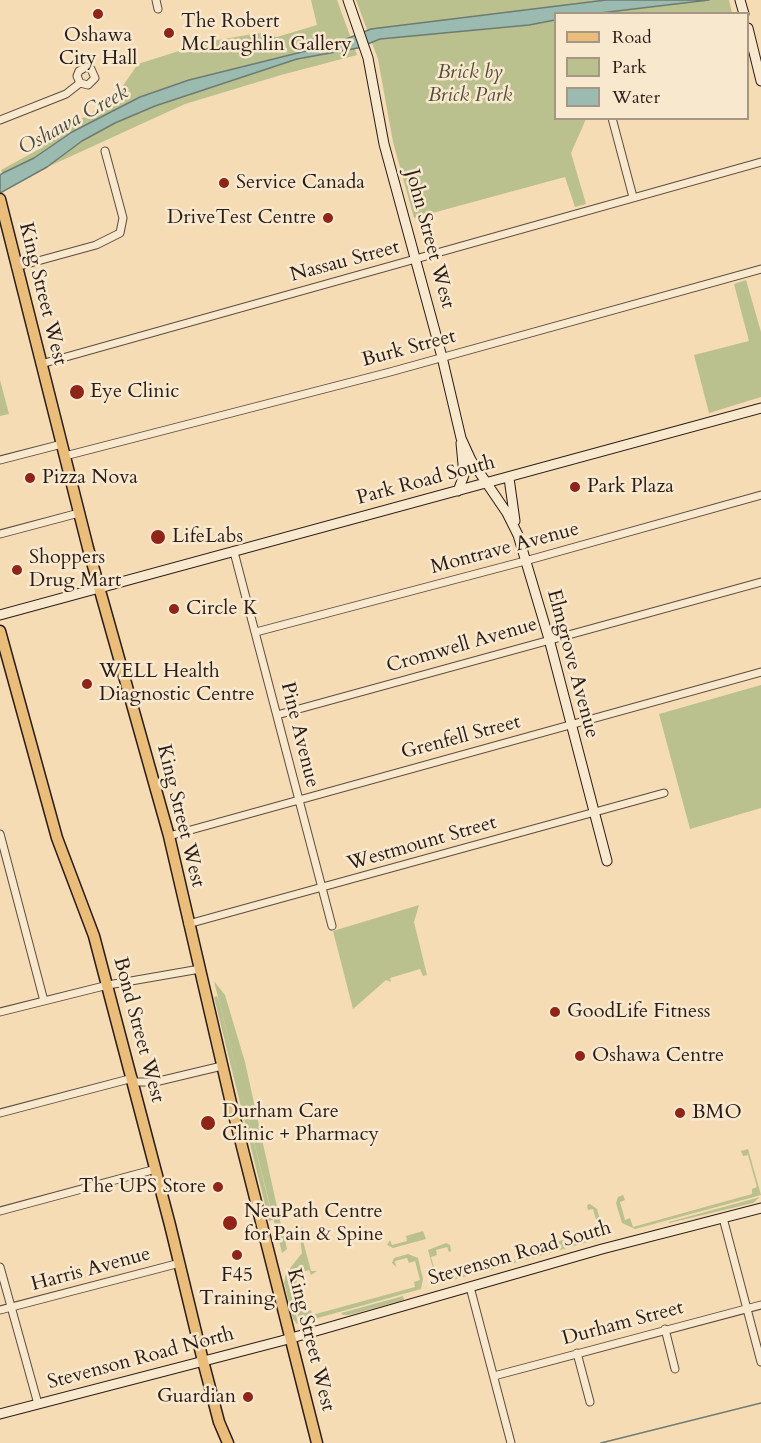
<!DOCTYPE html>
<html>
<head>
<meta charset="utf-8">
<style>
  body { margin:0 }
  #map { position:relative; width:761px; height:1443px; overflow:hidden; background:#f5dcb4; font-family:Cardo,serif }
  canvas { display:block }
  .legend { position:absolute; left:554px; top:12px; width:195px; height:108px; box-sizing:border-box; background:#f8e8ce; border:2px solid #a69685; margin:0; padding:8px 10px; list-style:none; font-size:18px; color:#2a1c18 }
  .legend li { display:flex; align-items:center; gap:12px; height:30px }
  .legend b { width:30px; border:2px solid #a69685 }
</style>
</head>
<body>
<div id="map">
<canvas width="761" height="1443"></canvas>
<ul class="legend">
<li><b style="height:8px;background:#eabe7a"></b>Road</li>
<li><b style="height:16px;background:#bac08e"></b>Park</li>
<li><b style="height:16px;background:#9cbbb0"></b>Water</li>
</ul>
</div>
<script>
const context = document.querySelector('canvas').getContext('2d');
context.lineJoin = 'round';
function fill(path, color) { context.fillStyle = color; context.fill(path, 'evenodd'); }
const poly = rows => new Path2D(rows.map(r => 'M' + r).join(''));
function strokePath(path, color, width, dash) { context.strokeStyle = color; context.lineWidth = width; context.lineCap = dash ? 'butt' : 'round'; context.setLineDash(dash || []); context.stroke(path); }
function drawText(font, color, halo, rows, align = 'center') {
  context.font = font + ' Cardo,serif'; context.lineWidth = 5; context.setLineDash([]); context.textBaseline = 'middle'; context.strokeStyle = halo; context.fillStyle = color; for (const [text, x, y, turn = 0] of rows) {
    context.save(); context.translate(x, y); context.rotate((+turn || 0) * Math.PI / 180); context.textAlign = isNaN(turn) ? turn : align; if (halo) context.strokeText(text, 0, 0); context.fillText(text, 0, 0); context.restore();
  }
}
fill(poly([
  [311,0,337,0,357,55,281,75,185,104,6,186,1,170,43,147,44,136,89,115,120,90,138,64,207,42,258,33,277,37,317,25],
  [356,0,729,0,732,13,556,14,556,118,586,119,571,153,586,204,575,207,565,177,414,218,393,142,378,59],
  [746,280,761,332,761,397,709,413,694,355,749,341,734,284],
  [0,380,9,414,0,416],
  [761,685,761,808,690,829,659,714],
  [419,905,414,922,427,975,423,976,420,969,390,978,391,982,386,980,353,1009,333,931],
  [214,981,225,995,245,1062,281,1225,275,1226],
  [217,996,221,1008,273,1220,269,1221,214,997],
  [748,1149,761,1195,635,1229,622,1223,616,1203,618,1197,623,1195,625,1200,620,1202,625,1220,630,1218,633,1227,752,1194,752,1189,757,1187,748,1155,743,1156,741,1151],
  [760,1197,753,1203,669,1223,669,1222],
  [590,1204,597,1209,602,1227,601,1235,595,1240,472,1275,471,1272,522,1257,521,1252,570,1238,571,1244,595,1237,594,1232,599,1230,593,1209,588,1210,587,1205],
  [282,1227,287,1249,282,1253,276,1229],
  [302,1227,306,1231,307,1235,302,1237,311,1271,317,1271,311,1275,309,1270,300,1273,301,1278,296,1279,305,1312,311,1310,312,1315,415,1287,414,1282,420,1280,415,1261,409,1263,407,1258,395,1261,396,1267,392,1263,394,1258,408,1254,418,1258,423,1279,421,1289,300,1323,287,1272,302,1253,299,1231],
  [423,1231,426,1239,393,1248,387,1245,390,1240,392,1245,407,1241,406,1236],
  [446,1243,450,1245,451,1251,449,1252,447,1247,436,1250,437,1255,431,1257,436,1275,442,1274,444,1279,470,1272,471,1275,444,1282,436,1279,428,1250],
  [286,1273,298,1323,297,1324,293,1319,284,1283],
  [403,1296,404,1300,349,1315,343,1315,341,1313]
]), '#bac08e');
const water = poly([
  [606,0,709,0,600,13,556,14,555,20,529,25,380,39,358,48,297,59,155,106,115,123,82,141,47,167,0,193,0,175,3,173,34,158,72,132,140,97,189,80,334,44,371,29,606,0]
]);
fill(water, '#9cbbb0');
strokePath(water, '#6e7b73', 1.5);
strokePath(poly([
  [601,1443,761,1403]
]), '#6e7b73', 1.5);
const street = poly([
  [156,0,158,9],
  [612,118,633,197],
  [0,120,66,94,80,83,88,85,95,78,91,69,86,67,79,71,77,76,80,83],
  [16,267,96,245,120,233,123,218,105,151],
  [41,364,761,162],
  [65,456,390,372,761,269],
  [0,460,62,444],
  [0,534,79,513],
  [234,552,332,926],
  [256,632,525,561,761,495],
  [277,715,761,582],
  [0,834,44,1001],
  [169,836,761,672],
  [188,924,664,793],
  [0,1012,108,985,200,969],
  [134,1082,155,1082,222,1066],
  [0,1113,133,1078],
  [0,1211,156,1169],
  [723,1218,761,1362],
  [0,1267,38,1404],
  [470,1287,511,1443],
  [0,1310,180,1263],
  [665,1329,675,1369],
  [577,1353,590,1402],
  [494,1376,761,1305]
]);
const secondary = poly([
  [348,0,368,58,384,144,442,357,461,438,471,460,507,513,518,535,549,639,607,861],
  [740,0,744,14],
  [748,28,761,81],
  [509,478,515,521],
  [458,491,464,475,461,443],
  [0,615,761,408],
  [0,1414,281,1341,602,1249,761,1208]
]);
const primary = poly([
  [0,199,88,548,169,836,231,1103,317,1443],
  [0,631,57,838,94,936,170,1225,203,1361,219,1422,228,1443]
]);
strokePath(street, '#5d4c3f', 9);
strokePath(secondary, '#2a1c18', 11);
strokePath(primary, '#2a1c18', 13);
strokePath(street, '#f8e8ce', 7);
strokePath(secondary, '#f8e8ce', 9);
strokePath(primary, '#eabe7a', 10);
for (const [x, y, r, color] of [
  [98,14,6,"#8f2418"],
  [169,33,6,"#8f2418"],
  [224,183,6,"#8f2418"],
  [328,218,6,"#8f2418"],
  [77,392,8,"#8f2418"],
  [30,478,6,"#8f2418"],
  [575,487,6,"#8f2418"],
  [158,537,8,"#8f2418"],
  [17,570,6,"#8f2418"],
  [174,609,6,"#8f2418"],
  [87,684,6,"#8f2418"],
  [555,1012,6,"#8f2418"],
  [580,1056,6,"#8f2418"],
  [680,1113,6,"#8f2418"],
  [208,1123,8,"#8f2418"],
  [218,1187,6,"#8f2418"],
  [230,1223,8,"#8f2418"],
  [237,1255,6,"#8f2418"],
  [248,1397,6,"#8f2418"]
]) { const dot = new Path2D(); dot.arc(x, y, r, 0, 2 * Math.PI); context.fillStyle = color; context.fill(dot); strokePath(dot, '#f8e8ce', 2); }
drawText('20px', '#2a1c18', '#f8e8ce', [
  ["The Robert",181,22],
  ["McLaughlin Gallery",181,45],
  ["Oshawa",98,36,"center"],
  ["City Hall",98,59,"center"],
  ["Service Canada",236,183],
  ["DriveTest Centre",316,218,"right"],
  ["Eye Clinic",90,392],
  ["Pizza Nova",42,478],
  ["Park Plaza",587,487],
  ["LifeLabs",172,537],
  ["Shoppers",29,558],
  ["Drug Mart",29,581],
  ["Circle K",186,609],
  ["WELL Health",99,672],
  ["Diagnostic Centre",99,695],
  ["GoodLife Fitness",567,1012],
  ["Oshawa Centre",592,1056],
  ["Durham Care",222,1112],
  ["Clinic + Pharmacy",222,1135],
  ["BMO",692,1113],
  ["The UPS Store",206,1187,"right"],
  ["NeuPath Centre",244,1212],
  ["for Pain & Spine",244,1235],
  ["F45",237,1276,"center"],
  ["Training",237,1299,"center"],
  ["Guardian",236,1397,"right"]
], 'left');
drawText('italic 20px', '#554d3b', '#f8e8ce', [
  ["Brick by",470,73],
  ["Brick Park",470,96]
]);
drawText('20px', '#2a1c18', '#f8e8ce', [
  ["John Street West",429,239,75],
  ["Nassau Street",345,262,-15],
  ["King Street West",42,294,76],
  ["Burk Street",409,349,-15],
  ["Park Road South",426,481,-15],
  ["Montrave Avenue",505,549,-15],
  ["Cromwell Avenue",462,646,-16],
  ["Elmgrove Avenue",572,664,75],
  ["Pine Avenue",299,735,76],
  ["Grenfell Street",461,738,-15],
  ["King Street West",180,816,76],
  ["Westmount Street",422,844,-16],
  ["Bond Street West",138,1030,75],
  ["Stevenson Road South",520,1254,-16],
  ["Harris Avenue",91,1270,-15],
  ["Durham Street",623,1324,-15],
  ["King Street West",310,1340,76],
  ["Stevenson Road North",141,1359,-15]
]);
drawText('italic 21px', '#4c4c46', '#f8e8ce', [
  ["Oshawa Creek",74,121,-29]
]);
</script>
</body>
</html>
